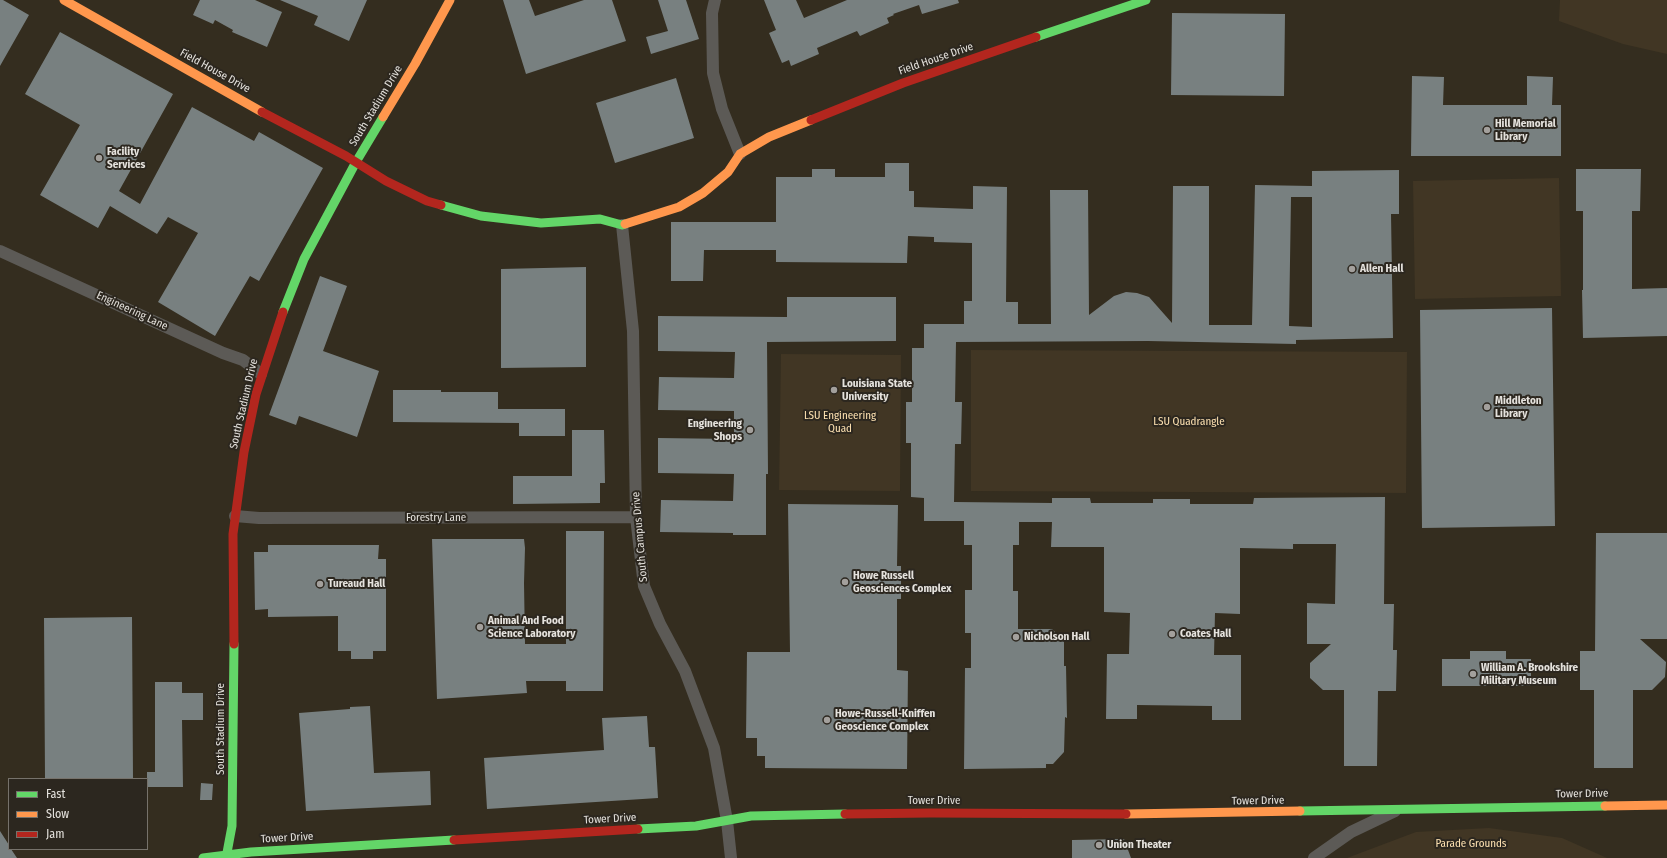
<!DOCTYPE html>
<html>
<head>
<meta charset="utf-8">
<style>
  body { margin:0 }
  #map { position:relative; width:1667px; height:858px; overflow:hidden; background:#292622; font-family:"Fira Sans Condensed",sans-serif }
  canvas { display:block }
  .legend { position:absolute; left:8px; top:778px; width:140px; height:72px; box-sizing:border-box; background:#2c271f; border:1px solid #76726b; margin:0; padding:5px 7px; list-style:none; font-size:12px; color:#e5e2dd }
  .legend li { display:flex; align-items:center; gap:8px; height:20px }
  .legend b { width:20px; border:1px solid #76726b }
</style>
</head>
<body>
<div id="map">
<canvas width="1667" height="858"></canvas>
<ul class="legend">
<li><b style="height:5px;background:#63d668"></b>Fast</li>
<li><b style="height:5px;background:#ff974d"></b>Slow</li>
<li><b style="height:5px;background:#b3261e"></b>Jam</li>
</ul>
</div>
<script>
const context = document.querySelector('canvas').getContext('2d');
context.lineJoin = 'round';
function fill(path, color) { context.fillStyle = color; context.fill(path, 'evenodd'); }
const poly = rows => new Path2D(rows.map(r => 'M' + r).join(''));
function strokePath(path, color, width, dash) { context.strokeStyle = color; context.lineWidth = width; context.lineCap = dash ? 'butt' : 'round'; context.setLineDash(dash || []); context.stroke(path); }
function drawText(font, color, halo, rows, align = 'center') {
  context.font = font + ' "Fira Sans Condensed",sans-serif'; context.lineWidth = 4; context.setLineDash([]); context.textBaseline = 'middle'; context.strokeStyle = halo; context.fillStyle = color; for (const [text, x, y, turn = 0] of rows) {
    context.save(); context.translate(x, y); context.rotate((+turn || 0) * Math.PI / 180); context.textAlign = isNaN(turn) ? turn : align; if (halo) context.strokeText(text, 0, 0); context.fillText(text, 0, 0); context.restore();
  }
}
fill(poly([
  [0,0,1667,0,1667,858,0,858],
  [9,779,147,779,147,849,9,849]
]), '#342d1f');
fill(poly([
  [1560,0,1667,0,1667,54,1623,44,1559,21],
  [1559,178,1561,296,1415,299,1413,181],
  [971,350,1407,352,1406,493,971,491],
  [781,354,901,355,900,491,779,490],
  [1489,828,1562,838,1607,858,1347,858,1416,832]
]), '#413624');
fill(poly([
  [0,0,3,0,29,15,0,66],
  [200,0,255,0,282,12,267,47,232,32,233,30,215,20,213,24,193,15],
  [280,0,367,0,349,41,314,25,318,16],
  [503,0,529,0,535,16,584,0,612,0,626,41,526,74],
  [658,0,686,0,699,39,651,54,646,37,668,31],
  [764,0,796,0,804,18,847,0,958,0,959,3,922,14,919,5,893,14,894,15,887,18,889,23,860,36,857,31,817,48,819,54,791,66,789,60,782,63,769,33,776,30],
  [1172,13,1285,14,1284,96,1171,95],
  [60,32,173,94,119,191,140,204,192,107,254,141,259,132,323,168,259,281,250,276,215,336,158,302,198,233,168,217,157,234,110,206,98,228,40,195,80,125,25,94],
  [1412,76,1444,77,1443,105,1527,105,1527,76,1553,77,1552,105,1561,105,1561,156,1411,156],
  [676,78,694,138,615,163,596,103],
  [885,163,909,163,909,191,914,191,914,207,973,209,973,186,1007,187,1006,302,1018,302,1018,324,1051,324,1050,190,1088,190,1089,315,1114,296,1126,292,1137,293,1149,297,1172,323,1173,186,1209,186,1209,325,1252,325,1255,185,1312,186,1312,171,1399,170,1399,214,1391,214,1393,338,1296,340,1296,344,1148,341,956,342,955,402,962,402,961,444,955,444,954,502,1052,503,1052,498,1090,498,1091,503,1153,503,1153,499,1190,499,1190,504,1253,504,1254,498,1385,497,1384,604,1394,604,1393,650,1397,650,1396,691,1378,691,1377,766,1344,766,1344,690,1323,690,1310,678,1310,663,1331,644,1307,644,1307,603,1335,604,1336,544,1293,544,1293,549,1240,548,1240,614,1215,613,1214,655,1241,655,1241,720,1212,720,1212,706,1137,705,1137,719,1106,719,1107,654,1129,654,1130,613,1104,612,1104,547,1051,547,1052,522,1019,522,1019,545,1013,545,1013,591,1018,591,1018,629,1052,629,1064,641,1064,666,1066,666,1067,718,1065,717,1064,752,1053,764,1046,764,1046,768,964,769,965,668,971,668,971,633,965,633,965,590,972,590,972,545,964,545,964,521,924,521,924,498,911,497,911,443,906,443,906,402,912,402,912,348,924,348,924,324,964,324,964,301,972,301,972,243,934,242,934,237,908,236,907,263,776,262,776,250,704,250,703,281,671,281,671,222,776,222,776,177,812,177,812,169,835,169,835,177,885,177],
  [1291,197,1312,197,1312,327,1289,326],
  [1576,169,1641,169,1640,211,1632,211,1632,289,1667,288,1667,336,1583,338,1582,290,1583,290,1583,211,1576,211],
  [586,267,586,367,501,368,501,269],
  [320,276,347,286,323,351,379,371,357,437,299,416,296,425,269,415],
  [787,297,896,297,896,341,767,342,768,474,766,474,766,535,733,535,733,533,660,532,661,500,733,501,734,474,658,473,658,438,734,439,734,411,658,410,659,377,734,378,735,352,658,351,658,316,787,317],
  [1552,308,1555,526,1422,528,1420,310],
  [393,390,441,390,441,392,498,392,498,409,565,409,565,436,519,436,519,423,393,422],
  [572,430,604,430,605,483,600,483,600,503,513,504,513,476,572,476],
  [788,504,898,505,897,566,901,566,901,599,897,599,897,670,908,671,907,769,765,768,765,756,757,756,757,738,746,738,747,652,790,652],
  [566,531,604,531,603,691,566,691,566,681,526,681,527,693,437,699,432,539,524,539,525,548,524,583,525,644,566,644],
  [1596,533,1667,533,1667,639,1640,639,1666,662,1665,677,1652,690,1633,690,1633,768,1594,768,1594,690,1580,690,1580,651,1595,651],
  [268,545,379,545,378,559,386,559,386,651,373,651,373,659,351,659,351,651,338,651,338,616,268,617,268,609,255,610,254,552,268,552],
  [132,617,133,779,45,779,44,618],
  [1470,651,1506,651,1506,659,1531,659,1531,686,1442,686,1442,659,1470,659],
  [155,682,182,682,182,693,203,693,203,720,182,720,183,787,147,787,147,772,155,772],
  [370,706,374,773,430,771,431,805,306,811,299,713,350,709,350,707],
  [647,716,649,747,655,747,658,798,487,809,484,758,604,750,602,718],
  [201,783,213,784,212,800,200,800],
  [0,831,9,845,9,849,11,849,17,858,0,858],
  [1124,839,1131,858,1072,858,1072,840]
]), '#788080');
strokePath(poly([
  [715,0,712,13,713,73,722,109,740,154],
  [622,225,633,331,636,517,644,586,660,624,685,671,714,748,727,821,731,858],
  [0,251,223,353,243,360,261,374],
  [235,516,259,518,636,517],
  [1314,858,1351,832,1395,811]
]), '#5c5a56', 12);
strokePath(poly([
  [1036,37,1146,0],
  [441,205,481,216,541,223,600,219,622,225,625,224],
  [283,312,304,259,356,162,383,117],
  [1300,811,1605,806],
  [638,829,696,826,751,816,845,814],
  [203,858,251,852,454,840],
  [226,858,232,826,234,644]
]), '#63d668', 9);
strokePath(poly([
  [64,0,262,112],
  [383,117,415,64,450,0],
  [625,224,679,207,703,193,728,172,740,154,769,137,811,120],
  [1605,806,1667,805],
  [1126,814,1300,811]
]), '#ff974d', 9);
strokePath(poly([
  [262,112,346,156,386,181,427,201,441,205],
  [811,120,903,83,1036,37],
  [234,644,233,534,244,452,256,394,283,312],
  [845,814,931,813,1126,814],
  [454,840,638,829]
]), '#b3261e', 9);
for (const [x, y, r, color] of [
  [1487,130,4,"#a3a09c"],
  [99,158,4,"#a3a09c"],
  [1352,269,4,"#a3a09c"],
  [834,390,4,"#a3a09c"],
  [1487,407,4,"#a3a09c"],
  [750,430,4,"#a3a09c"],
  [845,582,4,"#a3a09c"],
  [320,584,4,"#a3a09c"],
  [480,627,4,"#a3a09c"],
  [1172,634,4,"#a3a09c"],
  [1016,637,4,"#a3a09c"],
  [1473,674,4,"#a3a09c"],
  [827,720,4,"#a3a09c"],
  [1099,845,4,"#a3a09c"]
]) { const dot = new Path2D(); dot.arc(x, y, r, 0, 2 * Math.PI); context.fillStyle = color; context.fill(dot); strokePath(dot, '#2c271f', 1.5); }
drawText('11px', '#e5e2dd', '#2c271f', [
  ["Field House Drive",936,59,-19],
  ["Field House Drive",215,71,29],
  ["South Stadium Drive",376,106,-59],
  ["Engineering Lane",132,311,25],
  ["South Stadium Drive",244,404,-77],
  ["Forestry Lane",436,518],
  ["South Campus Drive",640,537,-95],
  ["South Stadium Drive",221,729,-90],
  ["Tower Drive",1582,794,-1],
  ["Tower Drive",934,801],
  ["Tower Drive",1258,801,-1],
  ["Tower Drive",610,819,-3],
  ["Tower Drive",287,838,-3]
]);
drawText('bold 11px', '#e5e2dd', '#2c271f', [
  ["Hill Memorial",1495,124],
  ["Library",1495,137],
  ["Facility",107,152],
  ["Services",107,165],
  ["Allen Hall",1360,269],
  ["Louisiana State",842,384],
  ["University",842,397],
  ["Middleton",1495,401],
  ["Library",1495,414],
  ["Engineering",742,424,"right"],
  ["Shops",742,437,"right"],
  ["Howe Russell",853,576],
  ["Geosciences Complex",853,589],
  ["Tureaud Hall",328,584],
  ["Animal And Food",488,621],
  ["Science Laboratory",488,634],
  ["Coates Hall",1180,634],
  ["Nicholson Hall",1024,637],
  ["William A. Brookshire",1481,668],
  ["Military Museum",1481,681],
  ["Howe-Russell-Kniffen",835,714],
  ["Geoscience Complex",835,727],
  ["Union Theater",1107,845]
], 'left');
drawText('11px', '#fce0b0', '#2c271f', [
  ["LSU Engineering",840,416],
  ["Quad",840,429],
  ["LSU Quadrangle",1189,422],
  ["Parade Grounds",1471,844]
]);
</script>
</body>
</html>
